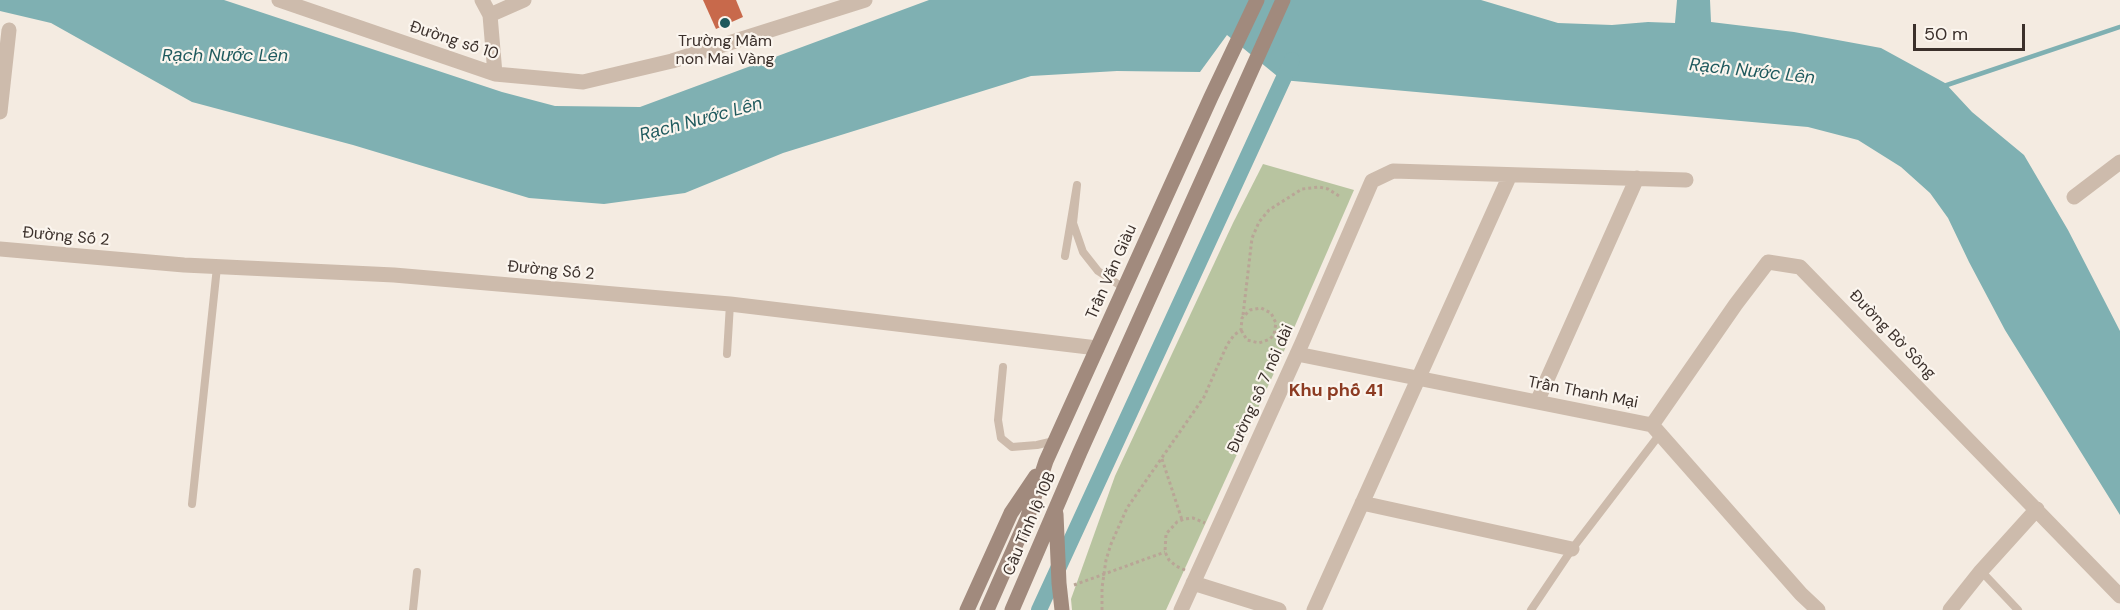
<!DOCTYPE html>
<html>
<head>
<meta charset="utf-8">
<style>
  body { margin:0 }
  #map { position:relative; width:2120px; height:610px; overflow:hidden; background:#f4ebe1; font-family:"DM Sans",sans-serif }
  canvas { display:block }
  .scale { position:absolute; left:1913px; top:24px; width:112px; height:27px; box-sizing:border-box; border:3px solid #3b302b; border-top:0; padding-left:8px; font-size:18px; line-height:21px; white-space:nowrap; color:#3b302b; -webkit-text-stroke:4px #fbf5ee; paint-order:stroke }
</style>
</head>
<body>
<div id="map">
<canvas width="2120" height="610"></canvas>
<div class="scale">50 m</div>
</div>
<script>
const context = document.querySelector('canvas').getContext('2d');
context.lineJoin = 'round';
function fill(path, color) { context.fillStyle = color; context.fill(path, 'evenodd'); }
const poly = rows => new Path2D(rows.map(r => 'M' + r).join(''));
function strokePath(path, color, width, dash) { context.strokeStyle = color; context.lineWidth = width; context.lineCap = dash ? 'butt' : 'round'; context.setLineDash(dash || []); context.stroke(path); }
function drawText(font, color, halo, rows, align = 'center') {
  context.font = font + ' "DM Sans",sans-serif'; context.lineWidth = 4.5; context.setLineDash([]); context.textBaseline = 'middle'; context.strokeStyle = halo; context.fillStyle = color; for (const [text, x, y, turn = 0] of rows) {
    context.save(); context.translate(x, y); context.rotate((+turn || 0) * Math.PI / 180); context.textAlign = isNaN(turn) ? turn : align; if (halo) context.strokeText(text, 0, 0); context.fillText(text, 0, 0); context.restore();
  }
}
fill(poly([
  [1263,164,1354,190,1284,351,1166,610,1072,610,1071,599,1115,476,1233,223]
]), '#b8c4a0');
fill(poly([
  [0,0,224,0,502,92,555,106,640,107,929,0,1481,0,1558,23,1612,25,1648,22,1675,23,1677,0,1710,0,1711,22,1794,32,1881,48,1945,83,1972,112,2024,155,2068,230,2120,331,2120,515,2005,330,1969,262,1948,218,1930,193,1901,167,1858,140,1808,127,1282,80,1227,35,1200,72,1117,71,1031,76,783,153,685,193,604,204,529,198,353,145,192,102,51,23,0,11]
]), '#7fb0b2');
strokePath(poly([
  [1941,87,2120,27]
]), '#7fb0b2', 4.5);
strokePath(poly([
  [1039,610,1292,60]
]), '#7fb0b2', 16);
fill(poly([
  [703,0,736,0,743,17,716,29]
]), '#c8694b');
strokePath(poly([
  [1243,315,1252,238,1259,222,1269,210,1302,189,1319,187,1328,189,1339,196],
  [1275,332,1290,338],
  [1162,459,1182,520],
  [1185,570,1176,566,1169,560,1165,552,1166,534,1177,522,1184,519,1193,518,1205,523],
  [1074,585,1165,552],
  [1102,610,1102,588,1106,560,1111,544,1127,508,1204,397,1227,345,1234,335,1241,330,1242,318,1250,310,1261,308,1271,313,1276,323,1274,334,1270,339,1259,343,1247,340,1241,330]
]), '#b9a596', 3, [3, 3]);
strokePath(poly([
  [1065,256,1077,185,1073,223,1083,252,1098,271,1124,288],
  [727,354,730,304],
  [1003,367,998,420,1001,438,1012,447,1037,445,1054,441],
  [192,504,217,267],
  [1981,571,2018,610],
  [413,610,417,572],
  [1531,610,1572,549,1660,434]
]), '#cdbbac', 8);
strokePath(poly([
  [279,0,495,74,583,82,672,61,865,0],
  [482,0,490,15,495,74],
  [490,15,524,0],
  [0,112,9,30],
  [2074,197,2120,162],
  [0,249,184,265,394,275,730,304,1097,348],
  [1297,354,1652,425,1801,594,1818,610],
  [1537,402,1637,178],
  [1652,425,1736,304,1768,262,1800,267,2120,596],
  [1362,503,1572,549],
  [1193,583,1279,610],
  [1181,610,1302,343,1372,181,1393,171,1686,180],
  [1314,610,1510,175],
  [1950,610,1981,571,2037,509]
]), '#cdbbac', 15);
strokePath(poly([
  [1056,514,1059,583,1062,610],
  [967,610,1011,513,1036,476],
  [987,610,1027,519,1046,461,1211,97,1257,0],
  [1012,610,1080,452,1283,0]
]), '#a18a7d', 15);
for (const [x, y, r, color] of [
  [725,23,6,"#1f5a5e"]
]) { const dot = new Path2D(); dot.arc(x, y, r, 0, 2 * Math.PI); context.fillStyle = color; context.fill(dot); strokePath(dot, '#fbf5ee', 2); }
drawText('16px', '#3b302b', '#fbf5ee', [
  ["Đường số 10",454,41,18],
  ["Đường Số 2",66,237,5],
  ["Đường Số 2",551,271,5],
  ["Trần Văn Giàu",1112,272,-66],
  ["Đường Bờ Sông",1892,335,46],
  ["Đường số 7 nối dài",1261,389,-66],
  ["Trần Thanh Mại",1583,393,11],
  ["Cầu Tỉnh lộ 10B",1030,524,-67]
]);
drawText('16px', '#3b302b', '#fbf5ee', [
  ["Trường Mầm",725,42],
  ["non Mai Vàng",725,60]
]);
drawText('italic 18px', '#1f5a5e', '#fbf5ee', [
  ["Rạch Nước Lên",225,56],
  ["Rạch Nước Lên",1752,72,6],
  ["Rạch Nước Lên",701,120,-15]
]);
drawText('bold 18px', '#8c3b22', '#fbf5ee', [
  ["Khu phố 41",1336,391]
]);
</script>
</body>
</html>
